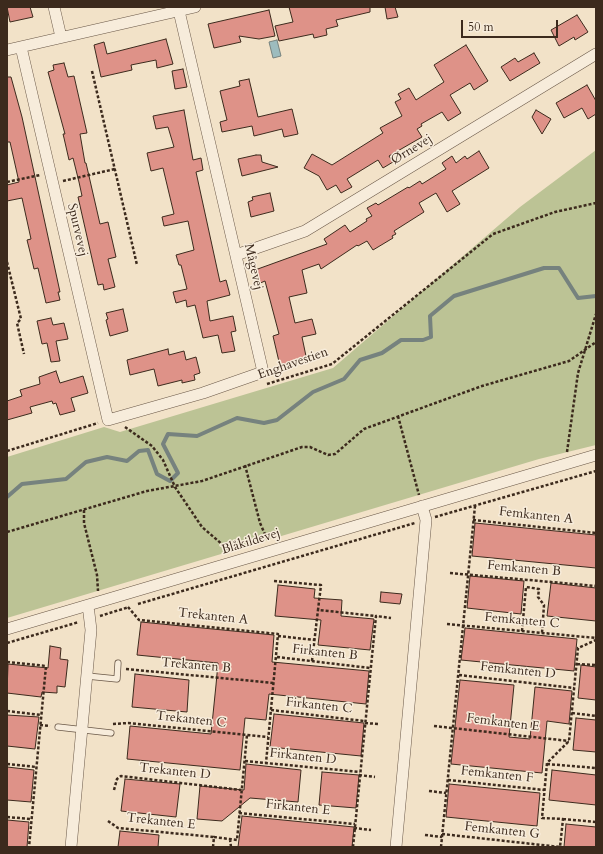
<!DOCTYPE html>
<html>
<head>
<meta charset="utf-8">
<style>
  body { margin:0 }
  #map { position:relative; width:603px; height:854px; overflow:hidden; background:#f2e2c8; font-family:Cardo,serif }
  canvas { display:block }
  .frame { position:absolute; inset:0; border:8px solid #3c2a1d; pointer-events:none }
  .scale { position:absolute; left:461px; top:20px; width:97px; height:18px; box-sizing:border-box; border:2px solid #3c2a1d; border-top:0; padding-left:5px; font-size:12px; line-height:14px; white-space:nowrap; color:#3c2a1d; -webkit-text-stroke:3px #f7ecdb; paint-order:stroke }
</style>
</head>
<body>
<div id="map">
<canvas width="603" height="854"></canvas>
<div class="frame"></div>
<div class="scale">50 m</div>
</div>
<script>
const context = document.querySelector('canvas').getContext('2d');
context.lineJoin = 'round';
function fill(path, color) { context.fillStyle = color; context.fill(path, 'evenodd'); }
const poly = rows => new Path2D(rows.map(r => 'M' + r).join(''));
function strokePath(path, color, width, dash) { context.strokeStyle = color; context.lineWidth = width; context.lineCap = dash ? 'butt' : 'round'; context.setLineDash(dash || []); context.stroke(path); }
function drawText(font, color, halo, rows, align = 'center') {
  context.font = font + ' Cardo,serif'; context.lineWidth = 3; context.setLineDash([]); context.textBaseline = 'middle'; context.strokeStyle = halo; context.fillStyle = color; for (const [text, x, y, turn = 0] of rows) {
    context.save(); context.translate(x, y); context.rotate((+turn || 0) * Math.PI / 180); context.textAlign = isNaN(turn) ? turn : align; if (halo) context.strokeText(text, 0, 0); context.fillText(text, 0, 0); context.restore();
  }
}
fill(poly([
  [596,150,596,445,539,459,7,618,7,457,104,427,120,432,333,368,520,207]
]), '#bcc395');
const water = poly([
  [277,40,281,56,273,58,269,42,277,40]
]);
fill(water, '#9dbcbe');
strokePath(water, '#76827e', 1);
strokePath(poly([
  [7,497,22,484,66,479,86,462,107,457,127,461,139,451,148,450,157,474,170,481,178,473,163,444,168,434,197,436,237,418,264,423,277,420,313,392,344,379,360,360,382,353,401,340,423,340,431,337,430,316,454,296,544,268,559,268,578,298,596,296]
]), '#76827e', 4);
const building = poly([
  [7,7,30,7,33,17,10,22,7,7],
  [289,7,370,7,370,12,336,20,338,26,326,29,327,35,314,38,313,34,279,41,275,26,293,22,289,7],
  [385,7,395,7,398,17,387,19,385,7],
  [269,10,275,36,259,39,239,36,241,42,214,48,208,24,269,10],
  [577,15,588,32,575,40,574,37,559,46,551,30,577,15],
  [166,39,173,64,157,68,156,60,131,65,132,70,101,77,94,45,104,42,107,54,166,39],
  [466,45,488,81,474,90,470,83,450,95,461,113,448,121,442,112,421,124,422,126,417,129,422,137,389,156,393,162,383,168,378,160,347,179,352,187,341,193,336,185,327,190,319,176,304,168,312,154,332,165,383,133,380,128,402,116,395,102,401,99,398,94,409,88,416,100,444,82,434,65,466,45],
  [534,53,540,63,510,81,501,67,515,58,518,62,534,53],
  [64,63,68,77,74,76,87,133,80,134,85,163,86,163,100,224,108,222,116,257,108,259,115,287,104,290,103,284,98,285,78,197,82,196,79,182,73,158,69,160,64,138,63,134,65,134,48,72,54,70,53,65,64,63],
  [183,69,187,87,175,89,172,71,183,69],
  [7,77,11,77,22,117,60,292,58,292,60,300,46,303,38,268,34,269,31,256,27,240,31,239,22,198,7,201,7,185,19,182,10,142,7,142,7,77],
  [249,79,258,117,292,109,298,134,284,137,282,129,254,136,252,126,222,132,220,122,227,120,220,91,240,86,239,81,249,79],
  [587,85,596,101,596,114,588,119,582,108,564,118,556,103,587,85],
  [184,110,193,160,201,158,203,170,196,172,220,282,226,280,230,295,207,301,210,321,233,316,236,331,231,332,235,351,222,353,218,335,203,338,195,305,187,307,186,300,176,303,173,292,187,289,181,265,179,265,176,255,194,250,188,221,164,226,162,217,174,214,163,168,151,171,147,153,174,147,168,127,156,129,153,116,184,110],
  [536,110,551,119,542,134,532,117,536,110],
  [479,151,489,168,452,191,460,204,447,212,436,193,419,203,424,212,394,231,396,234,392,236,393,238,373,250,367,241,358,246,357,245,321,269,319,264,302,270,307,293,289,297,295,323,312,319,316,334,302,337,307,361,280,366,273,336,279,334,265,281,258,284,255,270,327,244,324,239,345,225,350,232,367,221,366,219,372,216,367,208,376,203,378,205,408,187,409,188,420,181,422,184,446,169,442,163,452,156,456,163,465,156,467,159,479,151],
  [256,155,261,155,262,162,278,167,242,176,238,159,256,155],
  [270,193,274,211,251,217,248,202,253,200,252,197,270,193],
  [123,309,128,331,110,336,106,320,108,319,106,313,123,309],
  [51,318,53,325,64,323,68,339,56,341,60,361,51,362,47,343,42,344,37,321,51,318],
  [168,349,169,355,184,351,186,360,196,357,200,373,194,375,195,380,182,383,182,380,158,386,154,369,130,375,127,360,168,349],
  [56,371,60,383,83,376,88,393,71,398,75,411,60,415,56,403,53,404,52,401,30,407,32,413,7,420,7,401,22,396,20,390,40,384,39,377,56,371],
  [475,523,596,535,596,568,472,556,475,523],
  [470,576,524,581,521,614,467,608,470,576],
  [551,583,596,588,596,621,547,616,551,583],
  [278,585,315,589,314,598,342,600,341,616,374,619,370,650,318,645,321,620,275,616,278,585],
  [381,592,402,594,400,604,380,602,381,592],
  [141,622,274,635,272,662,369,671,366,704,269,694,266,720,245,718,240,770,127,759,130,726,211,734,216,685,218,663,137,655,141,622],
  [465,628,577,639,574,671,461,660,465,628],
  [50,646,61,648,60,659,68,660,65,687,57,686,57,693,42,692,41,697,7,693,8,664,48,668,50,646],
  [581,665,596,667,596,700,578,698,581,665],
  [135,674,189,680,187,712,132,707,135,674],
  [460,680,514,685,509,737,530,739,535,687,572,691,569,724,547,721,542,773,451,764,460,680],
  [274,714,364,723,361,756,270,747,274,714],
  [7,715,39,717,35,749,7,746,7,715],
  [576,718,596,720,596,752,573,750,576,718],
  [246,764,301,770,298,802,250,798,222,821,197,819,200,786,244,790,246,764],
  [7,767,34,770,31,802,7,800,7,767],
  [552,770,596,775,596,805,549,800,552,770],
  [322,772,359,775,356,808,319,805,322,772],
  [125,779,180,784,176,817,121,811,125,779],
  [449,784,540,793,537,826,446,817,449,784],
  [242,816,354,827,352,847,238,847,242,816],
  [7,820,29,822,27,847,7,847,7,820],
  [566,824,596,827,596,847,564,847,566,824],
  [120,831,159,835,158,847,118,847,120,831]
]);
fill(building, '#de9288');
strokePath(building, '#3c2a1d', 1);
const lane = poly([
  [87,676,117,679,118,663],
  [58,727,111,733]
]);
const street = poly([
  [54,7,61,37],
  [21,47,108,420,203,393,263,372,179,11],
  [7,50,195,7],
  [236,255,305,231,596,54],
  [7,629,596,455],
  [71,847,91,630,88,605],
  [396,847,426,520,422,506]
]);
strokePath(lane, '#6a5848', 7);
strokePath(street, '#6a5848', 12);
strokePath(poly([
  [92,71,137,265],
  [63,181,115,169],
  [7,182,40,175],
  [7,262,21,319,17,323,24,354],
  [267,384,332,364,493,234,555,212,596,203],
  [398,416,419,495],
  [125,427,152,446,163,460,175,487,202,527,230,551],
  [7,451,98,423],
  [567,452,578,373,596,314],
  [245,465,260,523,268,541],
  [84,510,84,523,97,575,98,591],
  [435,517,596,471],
  [473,520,596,533],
  [7,532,147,491,202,481,302,447,310,447,328,455,335,454,364,429,482,386,569,361,596,342],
  [450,573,596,586],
  [274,581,321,585,318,610,376,616],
  [138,604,415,523],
  [128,607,139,620,278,634,266,763],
  [100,616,129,607],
  [447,624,596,638],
  [522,631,526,587,539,589,538,597,544,605,542,633],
  [278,636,315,640],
  [7,643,79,622],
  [277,657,370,668],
  [312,661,318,610],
  [7,662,46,666,29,847],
  [577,664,596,665],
  [126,669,274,683],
  [459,675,574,688],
  [271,710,364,721],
  [7,711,41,715],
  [572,713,596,716],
  [365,723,378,724],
  [113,724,128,723,268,737],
  [40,725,50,726],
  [434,726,569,741],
  [245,761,360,772],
  [7,764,36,767],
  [547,764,596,768],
  [359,775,375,777],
  [448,780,544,790],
  [114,790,117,779,121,776,241,790],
  [429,791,446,793],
  [239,813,355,824],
  [7,817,31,819],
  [563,819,596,822],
  [108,821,118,828,214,837],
  [354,828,371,830],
  [442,834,560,847,563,819,542,818,547,763,569,741,578,648,596,640],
  [425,835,442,837],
  [230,839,231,847],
  [213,847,214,837,237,840,247,735],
  [353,847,376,616,391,618],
  [441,847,475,506]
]), '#3c2a1d', 2.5, [3, 2]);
strokePath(lane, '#f7ecdb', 5.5);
strokePath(street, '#f7ecdb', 11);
drawText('13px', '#3c2a1d', '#f7ecdb', [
  ["Ørnevej",412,150,-32],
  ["Spurvevej",77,230,77],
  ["Mågevej",253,267,77],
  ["Enghavestien",293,364,-19],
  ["Femkanten A",536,516,6],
  ["Blåkildevej",251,542,-17],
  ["Femkanten B",524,569,5],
  ["Trekanten A",213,617,6],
  ["Femkanten C",522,621,5],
  ["Firkanten B",325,653,6],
  ["Trekanten B",196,666,5],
  ["Femkanten D",518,671,6],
  ["Firkanten C",319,706,6],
  ["Trekanten C",191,720,6],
  ["Femkanten E",503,723,7],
  ["Firkanten D",303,757,6],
  ["Trekanten D",175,772,6],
  ["Femkanten F",497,775,6],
  ["Firkanten E",298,808,6],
  ["Trekanten E",161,822,6],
  ["Femkanten G",502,831,6]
]);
</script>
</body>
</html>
